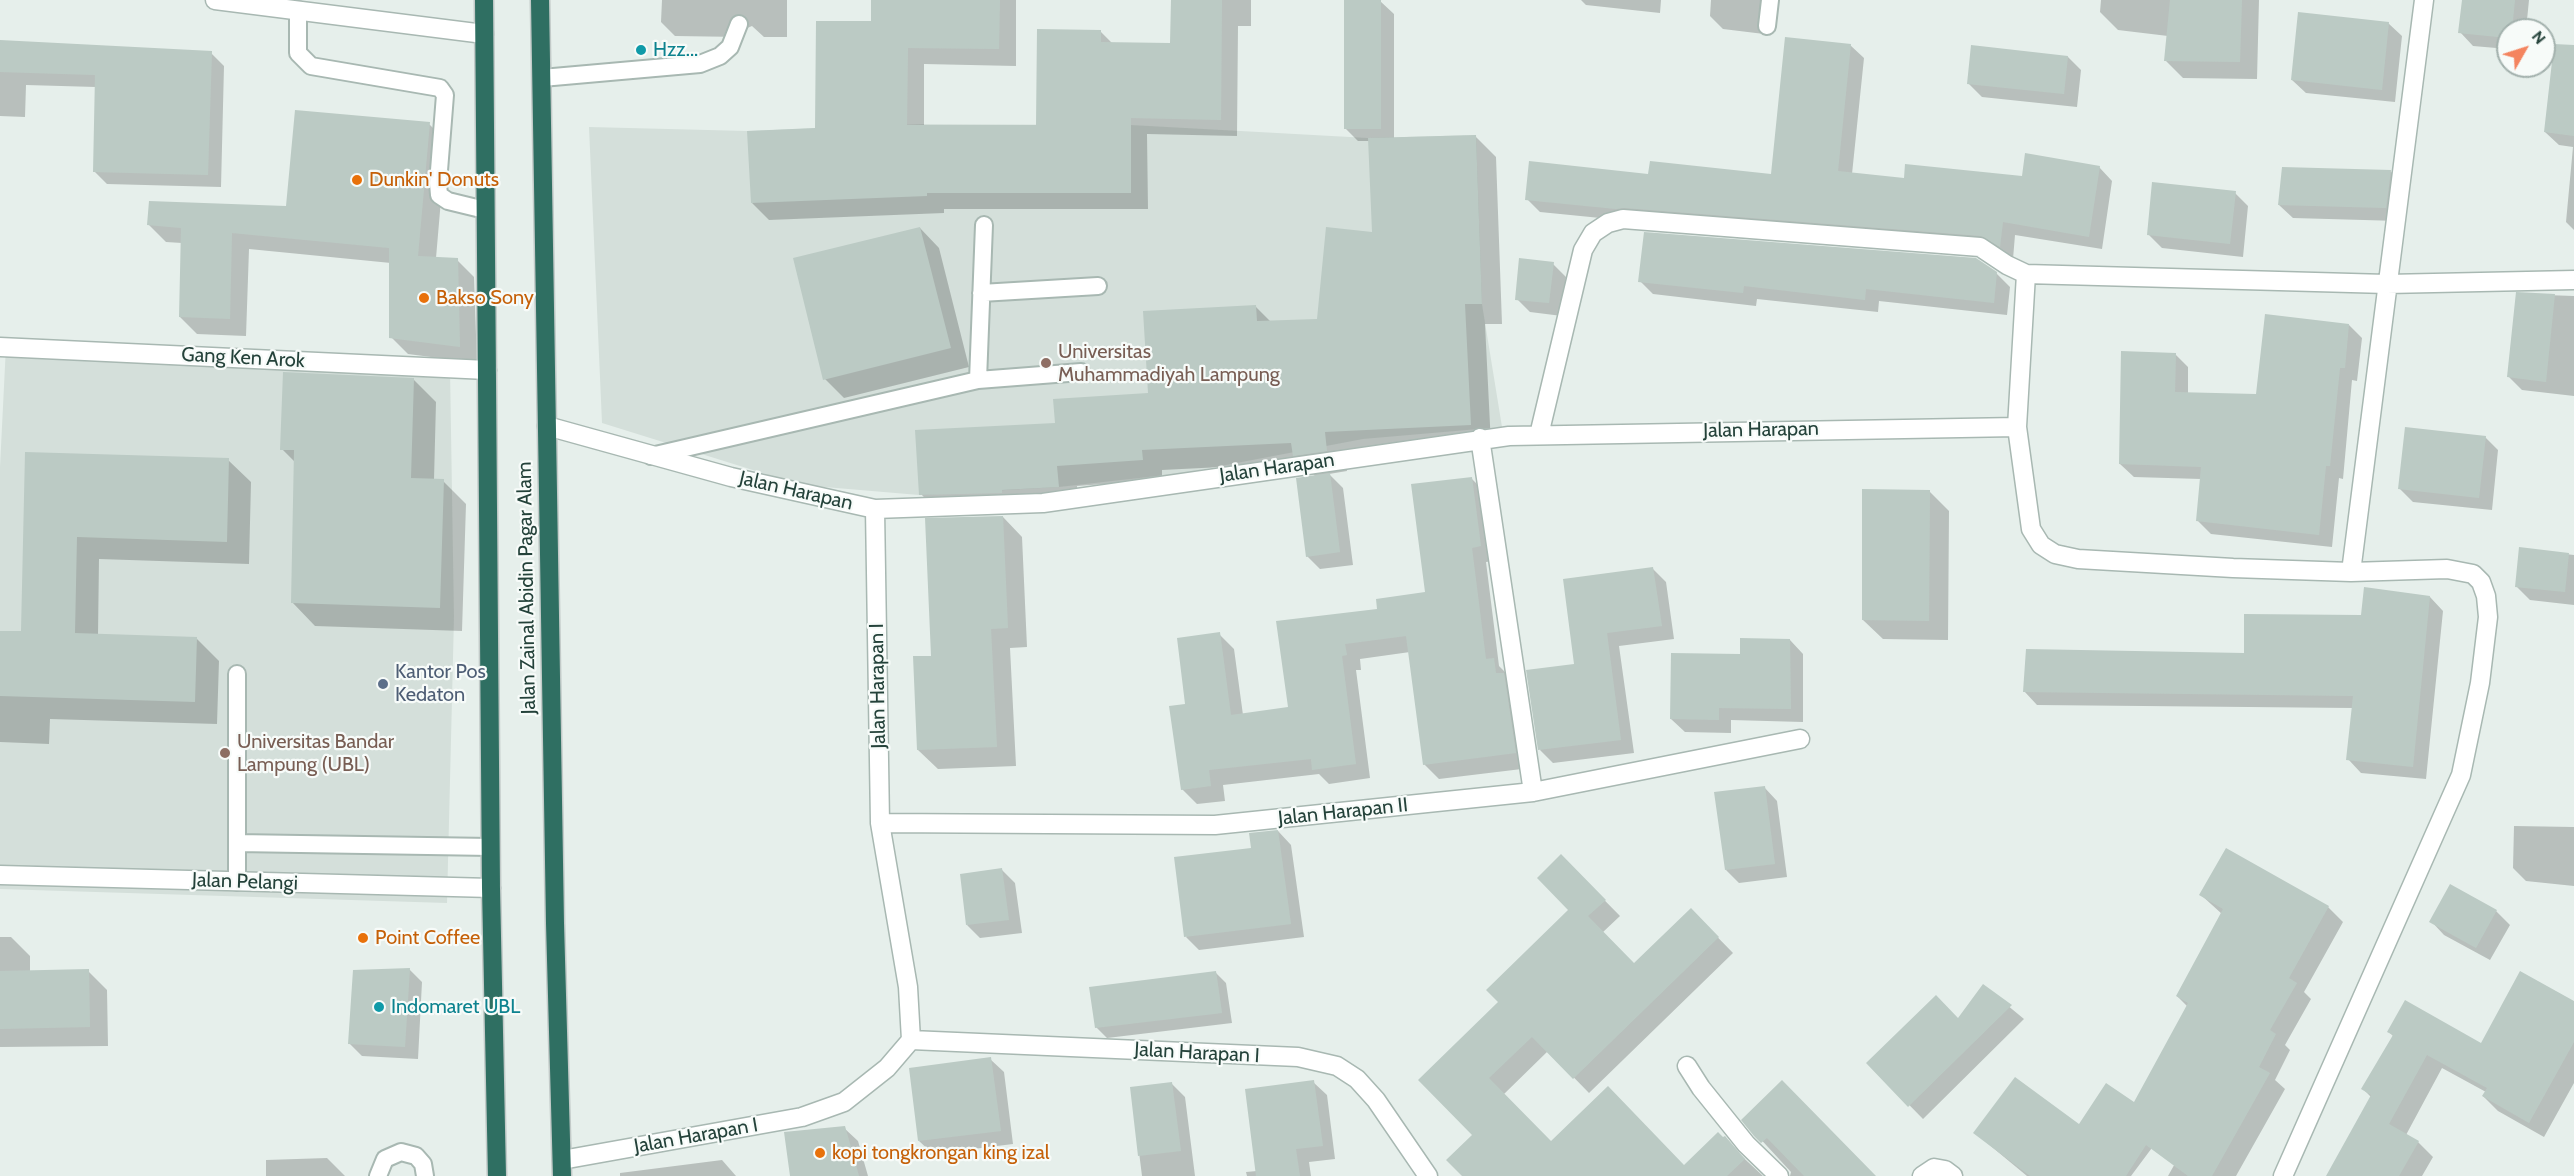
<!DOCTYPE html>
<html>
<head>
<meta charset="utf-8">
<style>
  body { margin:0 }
  #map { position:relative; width:2574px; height:1176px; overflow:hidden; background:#e6efeb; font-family:Cabin,sans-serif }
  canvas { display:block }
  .north { position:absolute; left:2496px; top:18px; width:60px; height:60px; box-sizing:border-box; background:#f7fbf9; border:2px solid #a3b1ad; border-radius:50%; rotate:51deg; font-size:16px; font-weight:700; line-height:24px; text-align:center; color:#24423a }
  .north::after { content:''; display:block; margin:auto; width:21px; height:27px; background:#f4845f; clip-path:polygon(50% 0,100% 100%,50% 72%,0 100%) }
</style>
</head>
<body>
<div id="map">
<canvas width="2574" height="1176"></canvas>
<div class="north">N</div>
</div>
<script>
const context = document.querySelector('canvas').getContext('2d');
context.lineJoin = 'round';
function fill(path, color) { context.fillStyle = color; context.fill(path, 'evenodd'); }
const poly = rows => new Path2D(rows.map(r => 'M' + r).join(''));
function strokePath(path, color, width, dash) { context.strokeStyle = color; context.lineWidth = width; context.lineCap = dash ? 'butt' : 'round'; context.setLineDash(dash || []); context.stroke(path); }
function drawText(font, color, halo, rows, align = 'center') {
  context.font = font + ' Cabin,sans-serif'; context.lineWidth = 4.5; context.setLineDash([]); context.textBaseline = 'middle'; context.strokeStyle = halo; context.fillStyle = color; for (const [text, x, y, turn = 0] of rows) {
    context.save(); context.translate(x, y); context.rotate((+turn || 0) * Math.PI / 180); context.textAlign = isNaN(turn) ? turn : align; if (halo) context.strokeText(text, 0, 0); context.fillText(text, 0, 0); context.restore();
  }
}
fill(poly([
  [924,124,1131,125,1368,138,1476,135,1482,304,1502,427,1363,439,1184,473,1059,487,919,495,801,485,602,423,589,127,747,131],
  [6,346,450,369,454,617,447,903,0,889,0,467]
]), '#d4dfda');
fill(poly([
  [662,0,787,0,787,37,764,37,752,26,745,29,741,37,675,36,661,22],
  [873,0,1016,0,1016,66,924,64,924,127,1038,127,1101,32,1113,44,1172,44,1172,0,1251,0,1251,26,1238,26,1237,136,1147,134,1148,209,944,209,944,213,769,220,752,203,817,130,873,23],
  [1581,0,1661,0,1660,13,1586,5],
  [1711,0,1768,0,1764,34,1723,29,1710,16],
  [2101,0,2259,0,2257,79,2183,78,2165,60,2168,36,2118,30,2100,12],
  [2463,0,2529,0,2526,30,2508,30,2508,49,2473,46,2460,32],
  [1380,1,1394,14,1394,139,1476,137,1496,157,1502,324,1485,324,1491,445,1345,452,1347,471,1329,474,1343,488,1353,565,1320,569,1307,556,1316,477,1302,463,1162,470,1162,480,1077,486,1079,507,1022,510,1022,513,941,515,921,494,1056,424,1149,394,1256,307,1271,322,1318,320,1373,233,1370,141,1358,141,1345,128],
  [2388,23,2402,36,2395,102,2306,93,2292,80],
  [0,42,211,53,224,66,221,187,107,184,94,171,96,87,26,85,25,117,0,116],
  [1850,45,1864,58,1852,174,1905,180,2023,178,2099,167,2112,181,2102,249,2015,235,2013,259,1540,212,1527,199,1650,175,1772,176],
  [2068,57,2081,70,2077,107,1982,97,1968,83],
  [2574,100,2574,230,2566,222,2573,147,2559,145,2545,132],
  [429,124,446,141,436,258,457,260,474,277,477,363,408,354,391,337,391,263,249,249,246,336,197,334,180,317,182,243,166,242,149,225,288,208],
  [2390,171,2404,184,2399,221,2293,218,2279,205],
  [2235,193,2248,206,2243,257,2162,248,2149,235],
  [920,228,939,248,969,367,844,398,825,379],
  [1553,264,1566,277,1562,316,1530,312,1517,299],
  [1996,273,2010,287,2007,315,1879,301,1878,312,1757,299,1756,306,1653,294,1640,281],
  [2517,294,2574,296,2574,396,2522,390,2509,377],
  [2349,325,2362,338,2357,381,2352,380,2343,479,2339,478,2332,547,2211,534,2198,521,2201,479,2134,477,2120,464,2175,354,2188,367,2188,394,2258,395],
  [413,379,436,402,434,480,443,481,466,504,462,631,315,626,292,602,296,463,282,449],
  [2485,437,2498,450,2492,510,2413,502,2400,489],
  [27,453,228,460,251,482,249,564,99,559,98,635,197,639,219,661,217,724,50,719,49,744,0,742,0,632,22,633],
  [1471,478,1486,493,1495,561,1486,562,1499,666,1508,675,1530,768,1439,779,1424,764,1410,652,1360,659,1361,670,1356,670,1370,778,1329,784,1319,774,1223,785,1225,801,1197,804,1182,789,1186,705,1219,634,1234,649,1243,715,1290,708,1278,623,1379,610,1427,594],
  [1929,491,1949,511,1948,640,1883,639,1863,620],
  [1003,517,1022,537,1027,647,1010,648,1016,766,938,769,918,750,933,657],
  [2521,549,2574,555,2574,605,2530,600,2517,587],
  [1653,569,1666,582,1674,639,1619,646,1634,753,1553,763,1540,750,1576,666],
  [2430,597,2443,611,2426,779,2361,773,2348,759,2353,708,2037,705,2024,691,2245,655],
  [1790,640,1803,654,1803,722,1731,720,1731,733,1685,732,1671,719,1741,656],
  [1764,787,1777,801,1787,877,1739,883,1726,870],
  [2514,826,2574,827,2574,886,2526,881,2513,868],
  [1278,831,1291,845,1304,937,1199,950,1186,937],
  [1561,856,1620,916,1602,933,1634,965,1691,910,1733,953,1589,1093,1548,1051,1503,1095,1551,1143,1684,1167,1718,1134,1763,1176,1465,1176,1500,1002,1570,910],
  [1002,870,1015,883,1022,933,980,938,967,925],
  [2450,886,2496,911,2510,925,2490,960,2444,935,2431,921],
  [2201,895,2328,907,2343,922,2304,992,2311,999,2285,1045,2290,1050,2275,1080,2285,1089,2236,1176,2168,1176,2234,1058,2224,1051,2131,1176,2027,1176,1975,1133,2080,1126,2135,1104,2188,1007,2177,996,2222,914],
  [0,937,11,937,30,956,30,972,88,971,107,990,108,1046,0,1047],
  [409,969,422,982,418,1059,362,1056,349,1043],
  [1216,973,1226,983,1232,1023,1107,1038,1096,1027],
  [1984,986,2024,1019,1923,1119,1868,1063,1958,1020],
  [2574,1003,2574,1083,2544,1137,2498,1111,2483,1096,2486,1092,2442,1068,2406,1135,2418,1142,2433,1157,2422,1176,2328,1176,2371,1097,2363,1089,2393,1036,2389,1032,2481,1045],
  [990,1059,1004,1072,1013,1144,933,1154,919,1141],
  [1313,1082,1327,1095,1335,1159,1309,1162,1311,1176,1247,1176,1246,1172,1257,1171],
  [1171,1083,1185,1097,1195,1176,1142,1176,1131,1088],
  [1743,1120,1874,1176,1790,1176,1791,1172],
  [844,1128,858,1141,868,1176,791,1176],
  [327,1158,345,1176,266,1176,266,1160],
  [722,1160,736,1176,620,1176,620,1173]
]), '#0003');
fill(poly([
  [871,0,1000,0,999,49,908,48,907,125,1036,125,1037,29,1101,30,1101,42,1170,43,1171,0,1222,0,1221,120,1131,118,1131,193,927,193,927,196,751,203,747,131,815,128,816,21,871,21],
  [1344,0,1381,0,1381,129,1344,129],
  [2170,0,2242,0,2240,62,2164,61],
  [2462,0,2515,0,2512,30,2508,30,2508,38,2458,33],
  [2298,12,2389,22,2382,90,2291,80],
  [1785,37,1851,44,1838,171,1904,178,1905,164,2022,176,2025,153,2100,166,2089,237,2003,222,2000,247,1981,236,1624,208,1616,209,1525,200,1529,161,1648,174,1650,161,1771,174],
  [0,40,212,51,208,175,93,172,95,75,0,72],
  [2554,44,2574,45,2574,136,2544,132],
  [1971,45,2068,56,2064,94,1967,84],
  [295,110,430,122,418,256,458,258,460,347,389,338,389,248,232,233,230,319,179,317,181,228,147,225,149,201,286,206],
  [1476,135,1482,304,1465,304,1471,425,1325,432,1327,451,1293,456,1291,443,1142,450,1143,460,1057,466,1059,487,1002,490,1002,493,919,495,915,430,1055,423,1053,399,1148,393,1143,311,1256,305,1257,321,1317,319,1326,227,1372,232,1368,138],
  [2282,167,2391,170,2386,208,2278,205],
  [2152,182,2236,191,2230,244,2147,235],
  [920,227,951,348,823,380,793,258],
  [1644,232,1976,258,1997,272,1994,303,1866,289,1865,300,1744,286,1743,293,1638,282],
  [1519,258,1554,262,1549,303,1515,300],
  [2516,292,2555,294,2546,382,2507,377],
  [2265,314,2349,324,2345,368,2340,368,2330,466,2326,466,2319,535,2196,521,2201,467,2119,464,2121,351,2176,353,2175,392,2256,394],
  [283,372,414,378,411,478,444,479,440,608,291,603,294,450,280,450],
  [2405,427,2486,436,2479,498,2398,489],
  [25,452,229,458,227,542,77,537,75,633,197,637,195,702,0,696,0,631,21,631],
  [1330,473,1340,552,1306,557,1296,478],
  [1472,477,1481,546,1472,548,1486,659,1494,658,1496,673,1504,673,1516,753,1423,765,1406,636,1345,644,1347,655,1342,656,1356,764,1312,770,1311,759,1209,770,1211,786,1181,790,1169,706,1185,704,1177,638,1220,632,1231,715,1288,707,1276,621,1377,609,1376,599,1425,592,1411,484],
  [1862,489,1930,490,1929,621,1862,620],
  [1003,516,1008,628,991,629,997,747,917,750,913,656,931,656,925,518],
  [2519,547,2569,553,2565,592,2515,587],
  [1653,567,1662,626,1607,633,1621,740,1538,750,1526,670,1574,664,1563,579],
  [2364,587,2430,596,2413,767,2346,760,2353,696,2023,692,2026,649,2244,653,2244,614,2361,615],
  [1740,638,1790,639,1791,709,1719,708,1719,720,1670,719,1671,653,1740,654],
  [1765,786,1775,864,1725,870,1714,792],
  [1278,830,1291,924,1184,937,1174,857,1251,848,1249,833],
  [2226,848,2329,906,2289,978,2297,983,2270,1030,2276,1034,2259,1067,2270,1073,2212,1176,2188,1176,2146,1145,2126,1176,2030,1176,1973,1133,2015,1077,2079,1124,2106,1083,2134,1102,2188,1003,2176,996,2223,909,2199,895],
  [1561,854,1606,900,1588,916,1634,963,1691,908,1719,937,1573,1079,1532,1037,1489,1078,1551,1141,1608,1086,1684,1165,1718,1132,1723,1137,1725,1136,1745,1159,1727,1176,1462,1176,1446,1160,1472,1135,1418,1080,1498,1002,1486,990,1568,910,1537,878],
  [1002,868,1009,920,966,925,960,874],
  [2450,884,2497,910,2476,948,2429,922],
  [410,968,405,1047,348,1044,353,970],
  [89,969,90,1027,0,1029,0,971],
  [1216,971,1222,1013,1095,1028,1089,987],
  [2520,971,2574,1001,2574,1042,2529,1123,2482,1096,2487,1088,2427,1055,2389,1124,2419,1141,2399,1176,2326,1176,2371,1095,2361,1089,2393,1035,2387,1032,2405,1000,2481,1043],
  [1983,984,2012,1005,1908,1107,1866,1063,1936,995,1958,1018],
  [991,1057,1001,1131,918,1141,909,1068],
  [1314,1080,1323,1146,1296,1149,1300,1176,1256,1176,1245,1089],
  [1782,1080,1876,1176,1804,1176,1767,1138,1761,1143,1754,1136,1741,1120],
  [1172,1082,1181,1151,1138,1156,1130,1087],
  [845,1126,859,1176,790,1176,784,1132]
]), '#bbcac4');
const lane = poly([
  [298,10,298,53,311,66,440,88,445,95,438,183,439,195,448,201,485,210],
  [1767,26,1770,0],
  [542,78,700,64,720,56,730,47,739,24],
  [981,293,1098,286],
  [978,380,1081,372],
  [651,456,978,380,984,225],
  [237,674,237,882],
  [237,843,491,847],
  [378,1176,385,1159,401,1152,416,1156,423,1164,425,1176]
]);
const street = poly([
  [215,0,484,34],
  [2026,274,2017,427,2031,529,2041,545,2055,554,2078,559,2233,568,2351,572,2447,569,2473,574,2481,582,2486,596,2488,617,2480,683,2461,775,2283,1176],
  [0,347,487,370],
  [547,426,731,477,875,509,1043,503,1509,436,2017,427],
  [1539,435,1583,250,1593,233,1608,223,1623,219,1980,247,2007,265,2026,274,2387,284,2574,280],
  [1480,438,1533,792],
  [2351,572,2424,0],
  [880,823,1215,825,1533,792,1800,739],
  [0,875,491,888],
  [911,1040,1298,1057,1337,1066,1357,1079,1376,1100,1428,1176],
  [1687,1066,1701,1088,1746,1144,1779,1176],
  [562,1160,802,1117,844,1102,887,1068,911,1040,908,987,880,823,875,509],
  [1922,1176,1934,1168,1945,1170,1953,1176]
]);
const highway = poly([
  [484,0,491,888,497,1176],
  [540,0,555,923,562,1176]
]);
strokePath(lane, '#a8b8b2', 20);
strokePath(street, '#a8b8b2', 21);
strokePath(highway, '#c2cac8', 21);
strokePath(lane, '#fff', 16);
strokePath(street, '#fff', 18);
strokePath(highway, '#2f6f62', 18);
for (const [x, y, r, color] of [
  [641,50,6,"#0f9aa8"],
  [357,180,6,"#e8710a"],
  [424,298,6,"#e8710a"],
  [1046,363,6,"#8d6e63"],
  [383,684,6,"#5c6f8a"],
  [225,753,6,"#8d6e63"],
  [363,938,6,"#e8710a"],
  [379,1007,6,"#0f9aa8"],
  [820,1153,6,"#e8710a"]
]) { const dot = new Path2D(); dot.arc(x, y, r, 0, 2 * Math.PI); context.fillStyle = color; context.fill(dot); strokePath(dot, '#f7fbf9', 2); }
drawText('20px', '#0d838f', '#f7fbf9', [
  ["Hzz...",653,50],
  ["Indomaret UBL",391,1007]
], 'left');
drawText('20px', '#c56008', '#f7fbf9', [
  ["Dunkin' Donuts",369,180],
  ["Bakso Sony",436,298],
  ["Point Coffee",375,938],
  ["kopi tongkrongan king izal",832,1153]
], 'left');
drawText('20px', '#785e54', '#f7fbf9', [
  ["Universitas",1058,352],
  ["Muhammadiyah Lampung",1058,375],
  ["Universitas Bandar",237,742],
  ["Lampung (UBL)",237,765]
], 'left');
drawText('20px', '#24423a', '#f7fbf9', [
  ["Gang Ken Arok",243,358,3],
  ["Jalan Harapan",1761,430,-1],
  ["Jalan Harapan",1277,468,-8],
  ["Jalan Harapan",796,491,13],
  ["Jalan Zainal Abidin Pagar Alam",527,588,-91],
  ["Jalan Harapan I",878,686,-91],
  ["Jalan Harapan II",1343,812,-6],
  ["Jalan Pelangi",245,882,2],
  ["Jalan Harapan I",1197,1053,3],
  ["Jalan Harapan I",696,1136,-10]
]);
drawText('20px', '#4e5e75', '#f7fbf9', [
  ["Kantor Pos",395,672],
  ["Kedaton",395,695]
], 'left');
</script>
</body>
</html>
